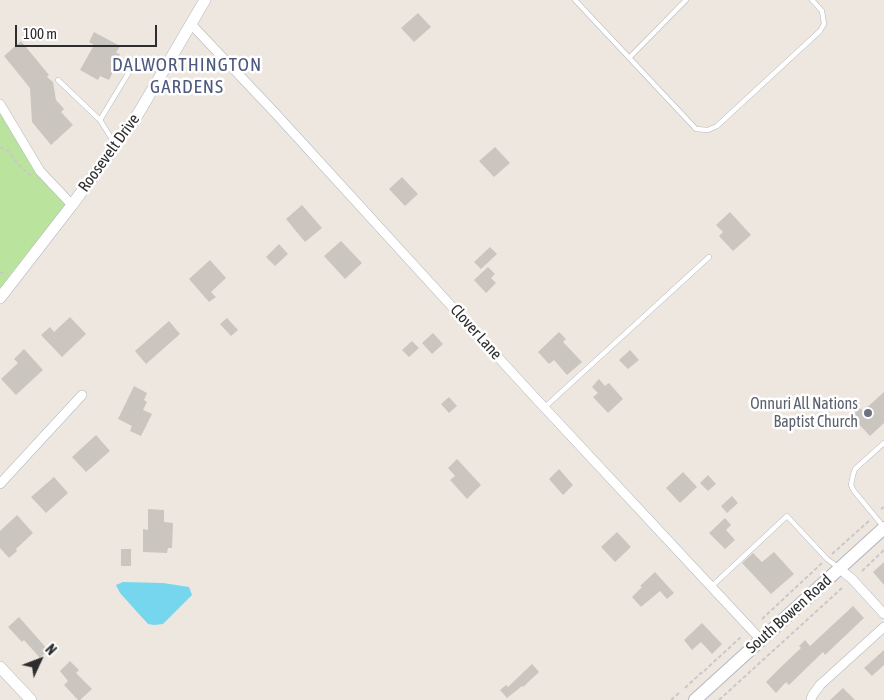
<!DOCTYPE html>
<html>
<head>
<meta charset="utf-8">
<style>
  body { margin:0 }
  #map { position:relative; width:884px; height:700px; overflow:hidden; background:#eee7e0; font-family:"Asap Condensed",sans-serif }
  canvas { display:block }
  .north { position:absolute; left:15px; top:635px; width:50px; height:50px; -webkit-text-stroke:4px #fff; paint-order:stroke; rotate:47deg; font-size:14px; font-weight:700; line-height:20px; text-align:center; color:#2d2d2d }
  .north::after { content:''; display:block; margin:auto; width:18px; height:22px; background:#2d2d2d; clip-path:polygon(50% 0,100% 100%,50% 72%,0 100%) }
  .scale { position:absolute; left:15px; top:25px; width:142px; height:22px; box-sizing:border-box; border:2px solid #2d2d2d; border-top:0; padding-left:6px; font-size:15px; line-height:18px; white-space:nowrap; color:#2d2d2d; -webkit-text-stroke:4px #fff; paint-order:stroke }
</style>
</head>
<body>
<div id="map">
<canvas width="884" height="700"></canvas>
<div class="north">N</div>
<div class="scale">100 m</div>
</div>
<script>
const context = document.querySelector('canvas').getContext('2d');
context.lineJoin = 'round';
function fill(path, color) { context.fillStyle = color; context.fill(path, 'evenodd'); }
const poly = rows => new Path2D(rows.map(r => 'M' + r).join(''));
function strokePath(path, color, width, dash) { context.strokeStyle = color; context.lineWidth = width; context.lineCap = dash ? 'butt' : 'round'; context.setLineDash(dash || []); context.stroke(path); }
function drawText(font, color, halo, rows, align = 'center') {
  context.font = font + ' "Asap Condensed",sans-serif'; context.lineWidth = 5; context.setLineDash([]); context.textBaseline = 'middle'; context.strokeStyle = halo; context.fillStyle = color; for (const [text, x, y, turn = 0] of rows) {
    context.save(); context.translate(x, y); context.rotate((+turn || 0) * Math.PI / 180); context.textAlign = isNaN(turn) ? turn : align; if (halo) context.strokeText(text, 0, 0); context.fillText(text, 0, 0); context.restore();
  }
}
fill(poly([
  [0,111,66,206,0,293]
]), '#bae49d');
fill(poly([
  [123,582,163,583,189,587,192,595,163,624,154,625,148,624,120,593,116,585]
]), '#75d6ee');
fill(poly([
  [418,13,431,27,414,42,401,28],
  [94,32,120,46,116,53,120,54,111,71,113,72,109,80,100,76,98,80,80,70,94,45,89,42],
  [21,41,49,75,47,77,53,82,56,100,64,109,61,112,73,125,51,145,32,122,30,88,4,56],
  [495,147,510,163,494,177,479,161],
  [402,177,418,194,405,206,389,189],
  [302,205,322,228,305,242,286,219],
  [730,212,751,235,733,251,719,236,723,232,716,225],
  [341,241,362,263,345,279,324,256],
  [279,244,288,254,275,266,266,257],
  [490,247,497,254,481,269,474,262],
  [210,260,226,278,211,292,216,297,209,302,189,279],
  [488,267,495,274,491,278,496,283,486,293,474,280],
  [70,317,86,334,62,357,41,335,50,327,54,332],
  [227,318,238,330,231,336,220,324],
  [169,321,180,334,146,364,135,351],
  [559,332,566,339,563,342,582,362,567,375,554,360,549,364,538,352],
  [433,333,443,344,432,354,422,343],
  [412,341,419,348,409,357,402,350],
  [24,349,43,370,16,395,1,379,18,363,14,359],
  [630,350,639,360,628,369,619,360],
  [599,379,605,386,609,383,623,399,608,413,593,397,598,393,592,387],
  [134,386,147,393,144,400,147,402,143,410,152,414,141,436,130,431,132,426,118,419],
  [884,392,884,423,870,436,851,416,859,407,863,411],
  [449,397,457,406,449,413,441,404],
  [96,435,110,451,86,472,72,457],
  [457,459,481,485,467,499,450,480,455,476,448,468],
  [559,469,573,485,563,495,549,479],
  [683,472,697,487,680,503,666,488],
  [708,475,716,484,708,491,700,483],
  [54,477,68,493,46,513,31,497],
  [732,496,738,503,727,513,721,506],
  [148,509,164,510,164,522,173,523,172,548,168,548,167,553,143,552,143,529,148,530],
  [17,515,33,533,16,549,17,551,9,558,0,548,0,531],
  [725,518,731,525,726,530,735,540,725,549,709,533],
  [617,532,631,547,615,562,601,547],
  [121,549,131,549,131,566,121,566],
  [774,552,794,574,771,594,742,563,753,553,762,562],
  [884,562,884,585,873,572],
  [655,572,674,593,667,599,660,591,641,607,632,597,642,587,640,586],
  [853,606,864,618,825,655,823,652,789,685,786,682,776,693,766,682,783,665,801,648,799,646,805,640,810,646],
  [19,617,48,650,40,658,24,640,22,642,8,627],
  [702,623,722,644,712,654,701,642,692,650,684,640],
  [884,650,884,665,872,676,864,668],
  [70,661,79,670,76,673,92,689,80,700,78,700,64,685,68,681,60,671],
  [532,664,539,672,523,687,522,686,507,698,500,690,506,685,508,687],
  [843,688,855,700,830,700]
]), '#cac5be');
const service = poly([
  [575,0,696,129,708,130,717,126,820,31,824,24,822,11,812,0],
  [629,58,686,0],
  [58,80,100,120,137,59,161,72],
  [100,120,115,144],
  [545,407,709,257],
  [883,526,854,491,851,485,853,475,855,469,884,443],
  [711,587,787,516,827,559,839,568]
]);
const minor = poly([
  [191,24,276,114,528,390,761,640],
  [0,104,40,171,72,205],
  [0,484,82,395],
  [840,569,852,579,884,614],
  [811,700,812,696,820,685,884,627]
]);
const tertiary = poly([
  [0,298,72,205,138,114,205,0],
  [0,667,31,700]
]);
const secondary = poly([
  [695,700,884,528]
]);
strokePath(service, '#b3b7c0', 5.5);
strokePath(minor, '#b3b7c0', 10);
strokePath(tertiary, '#b3b7c0', 12);
strokePath(secondary, '#b3b7c0', 14);
strokePath(poly([
  [0,147,8,151,18,164,31,176,32,176],
  [0,273,7,272],
  [881,509,884,507],
  [832,554,870,520],
  [862,571,884,550],
  [762,619,822,563],
  [685,688,701,673,704,672,706,669,741,637],
  [671,700,679,693],
  [719,700,842,588]
]), '#c8c8c8', 2, [4, 2.5]);
strokePath(service, '#fff', 4.5);
strokePath(minor, '#fff', 9);
strokePath(tertiary, '#fff', 11);
strokePath(secondary, '#fff', 12);
for (const [x, y, r, color] of [
  [868,413,5,"#6b7280"]
]) { const dot = new Path2D(); dot.arc(x, y, r, 0, 2 * Math.PI); context.fillStyle = color; context.fill(dot); strokePath(dot, '#fff', 2); }
drawText('16px', '#2d2d2d', '#fff', [
  ["Roosevelt Drive",109,153,-54],
  ["Clover Lane",476,332,48],
  ["South Bowen Road",789,614,-42]
]);
drawText('16px', '#5b616d', '#fff', [
  ["Onnuri All Nations",858,404],
  ["Baptist Church",858,422]
], 'right');
context.letterSpacing = '1px';
drawText('19px', '#4d597e', '#fff', [
  ["DALWORTHINGTON",187,65],
  ["GARDENS",187,87]
]);
context.letterSpacing = '0px';
</script>
</body>
</html>
